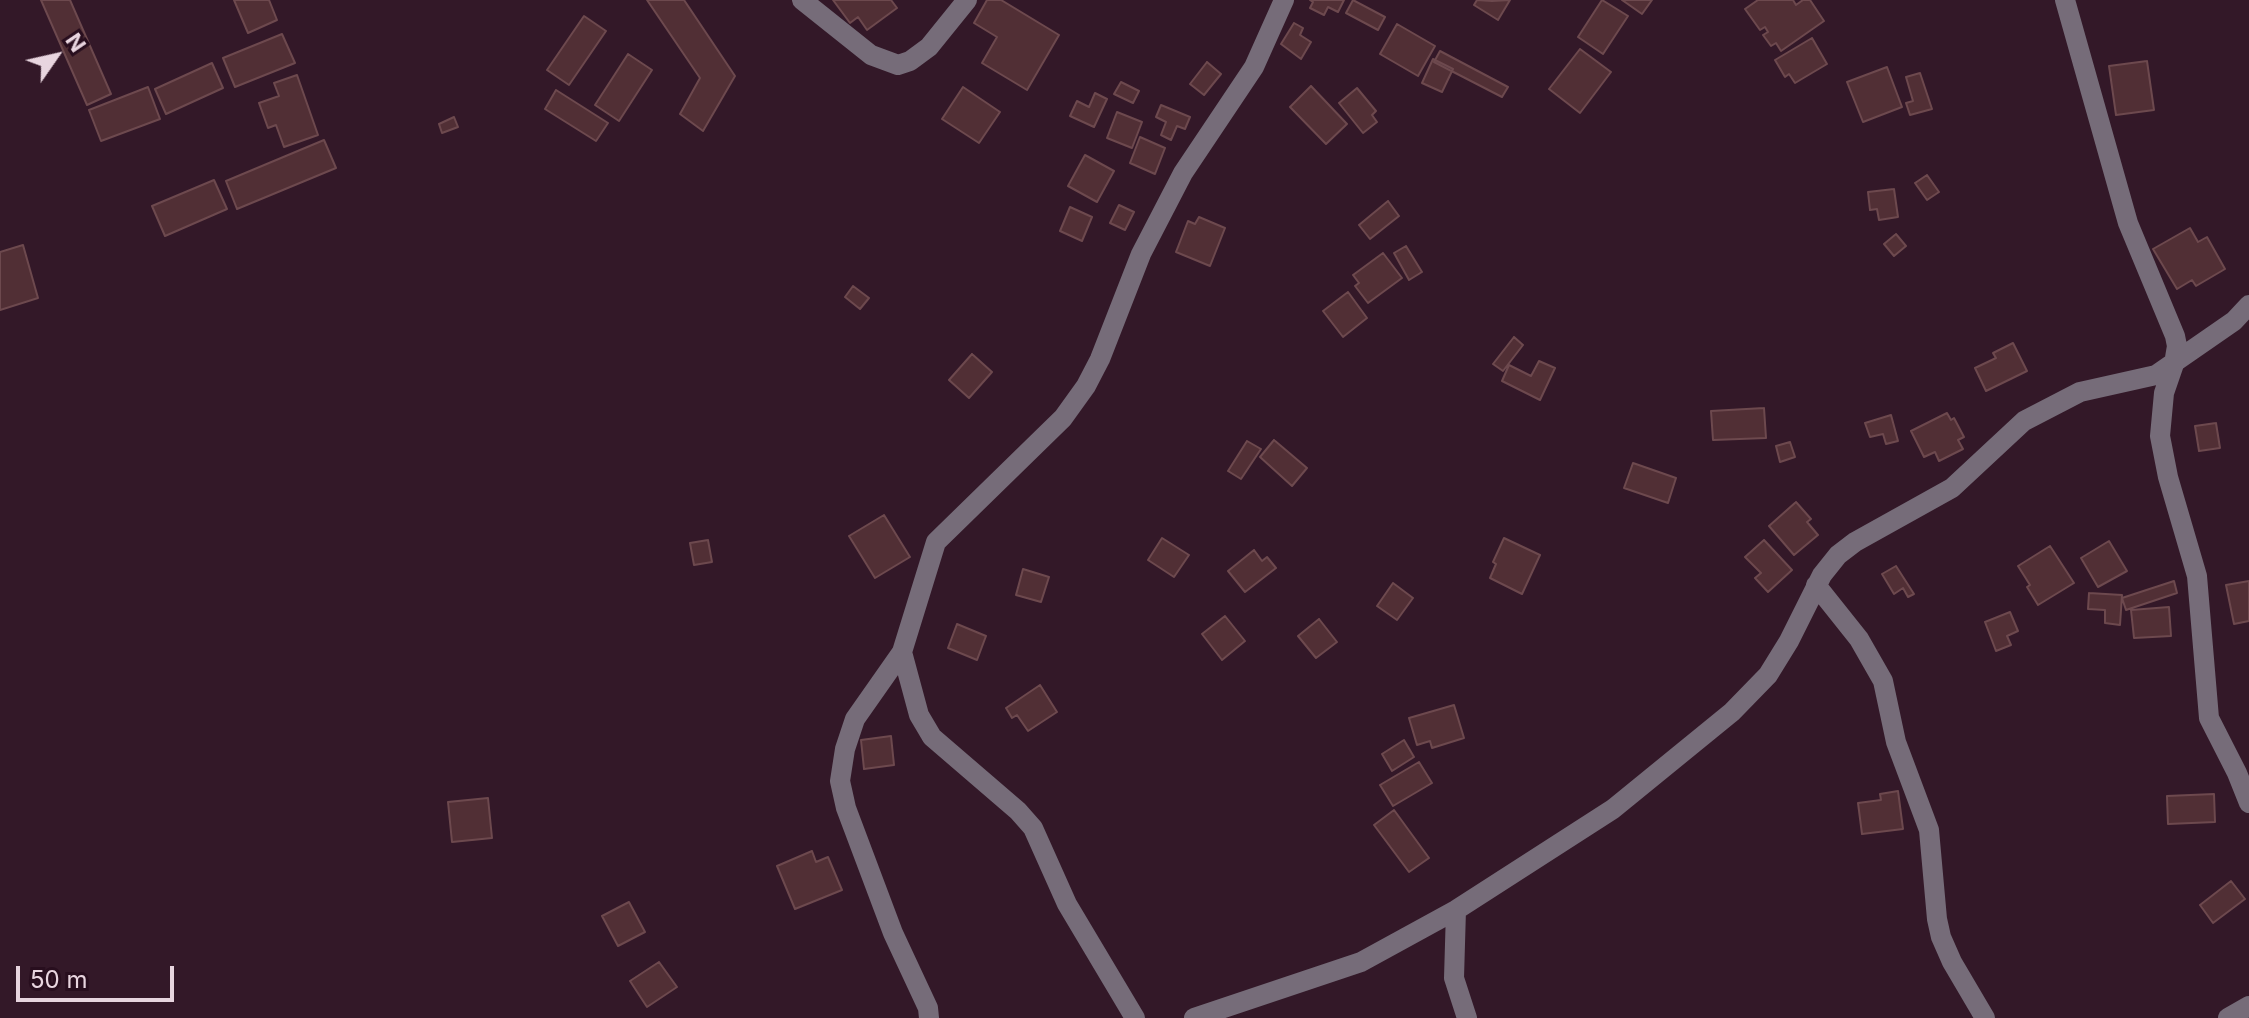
<!DOCTYPE html>
<html>
<head>
<meta charset="utf-8">
<style>
  body { margin:0 }
  #map { position:relative; width:2249px; height:1018px; overflow:hidden; background:#331828; font-family:Inter,sans-serif }
  canvas { display:block }
  .north { position:absolute; left:16px; top:16px; width:80px; height:80px; -webkit-text-stroke:6px #280e1e; paint-order:stroke; rotate:56deg; font-size:22px; font-weight:700; line-height:32px; text-align:center; color:#e8d5df }
  .north::after { content:''; display:block; margin:auto; width:28px; height:36px; background:#e8d5df; clip-path:polygon(50% 0,100% 100%,50% 72%,0 100%) }
  .scale { position:absolute; left:16px; top:966px; width:158px; height:36px; box-sizing:border-box; border:4px solid #e8d5df; border-top:0; padding-left:10px; font-size:24px; line-height:28px; white-space:nowrap; color:#e8d5df; -webkit-text-stroke:6px #280e1e; paint-order:stroke }
</style>
</head>
<body>
<div id="map">
<canvas width="2249" height="1018"></canvas>
<div class="north">N</div>
<div class="scale">50 m</div>
</div>
<script>
const context = document.querySelector('canvas').getContext('2d');
context.lineJoin = 'round';
function fill(path, color) { context.fillStyle = color; context.fill(path, 'evenodd'); }
const poly = rows => new Path2D(rows.map(r => 'M' + r).join(''));
function strokePath(path, color, width, dash) { context.strokeStyle = color; context.lineWidth = width; context.lineCap = dash ? 'butt' : 'round'; context.setLineDash(dash || []); context.stroke(path); }
const building = poly([
  [41,0,70,0,111,94,87,105,41,0],
  [234,0,269,0,277,20,248,33,234,0],
  [647,0,684,0,735,76,703,131,680,114,700,78,647,0],
  [833,0,891,0,897,8,867,30,858,17,850,23,833,0],
  [987,0,1001,0,1059,35,1027,90,982,63,997,37,974,23,987,0],
  [1310,0,1344,0,1338,12,1328,7,1324,15,1310,8,1313,2,1310,0],
  [1353,0,1385,17,1378,30,1346,13,1353,0],
  [1477,0,1492,1,1510,0,1498,20,1474,5,1477,0],
  [1602,0,1628,16,1603,54,1578,37,1602,0],
  [1622,0,1652,0,1642,14,1622,0],
  [1758,0,1793,0,1796,5,1803,0,1810,0,1824,21,1781,51,1776,43,1771,46,1763,35,1768,32,1765,27,1760,30,1745,9,1758,0],
  [584,16,606,31,569,85,547,70,584,16],
  [1294,23,1303,28,1300,35,1311,42,1301,59,1281,44,1294,23],
  [1397,24,1435,46,1418,76,1380,54,1397,24],
  [282,34,295,63,235,87,223,58,282,34],
  [1812,38,1827,64,1795,83,1789,74,1785,77,1775,60,1812,38],
  [1580,49,1611,72,1580,113,1549,89,1580,49],
  [1440,51,1508,87,1502,97,1434,62,1440,51],
  [628,54,652,70,619,121,595,105,628,54],
  [1433,59,1453,69,1442,92,1422,83,1433,59],
  [2147,61,2154,110,2116,115,2109,66,2147,61],
  [1207,62,1221,74,1204,95,1190,84,1207,62],
  [212,63,223,88,166,114,155,89,212,63],
  [1887,67,1902,107,1863,122,1847,82,1887,67],
  [1920,73,1932,109,1910,115,1906,103,1913,101,1906,77,1920,73],
  [297,75,318,135,284,147,276,125,268,128,259,103,279,96,274,83,297,75],
  [1121,82,1139,91,1133,103,1114,94,1121,82],
  [1311,86,1347,124,1326,144,1290,107,1311,86],
  [148,87,160,119,101,141,89,110,148,87],
  [963,87,1000,112,979,143,942,119,963,87],
  [1357,88,1376,111,1372,115,1377,122,1363,133,1339,103,1357,88],
  [556,90,608,123,596,141,545,109,556,90],
  [1095,93,1107,99,1094,127,1070,116,1077,101,1089,107,1095,93],
  [1161,105,1190,117,1185,129,1177,126,1171,140,1161,135,1166,122,1156,117,1161,105],
  [1117,112,1142,122,1132,148,1107,138,1117,112],
  [454,117,458,127,442,133,439,124,454,117],
  [1140,137,1165,148,1155,174,1130,163,1140,137],
  [324,140,336,168,237,209,226,181,324,140],
  [1085,155,1114,171,1097,202,1068,186,1085,155],
  [1927,175,1939,192,1927,200,1915,183,1927,175],
  [214,180,227,209,165,236,152,206,214,180],
  [1894,189,1898,217,1879,220,1877,209,1870,210,1868,192,1894,189],
  [1388,201,1399,216,1370,239,1359,225,1388,201],
  [1119,205,1134,212,1125,230,1110,223,1119,205],
  [1070,207,1092,217,1082,241,1060,231,1070,207],
  [1199,217,1225,228,1210,266,1176,252,1188,221,1195,224,1199,217],
  [2190,228,2198,242,2207,237,2225,269,2196,286,2192,280,2177,289,2153,249,2190,228],
  [1896,234,1906,246,1894,256,1884,244,1896,234],
  [23,245,38,298,0,310,0,252,23,245],
  [1406,246,1422,272,1409,280,1394,253,1406,246],
  [1383,253,1402,278,1368,303,1355,286,1359,283,1353,275,1383,253],
  [853,286,869,298,860,309,845,297,853,286],
  [1348,292,1367,318,1343,337,1323,311,1348,292],
  [1514,337,1523,345,1503,371,1493,364,1514,337],
  [2013,343,2027,371,1986,391,1975,368,1996,358,1993,353,2013,343],
  [972,354,992,372,969,398,949,380,972,354],
  [1539,361,1555,368,1540,400,1502,381,1509,365,1531,376,1539,361],
  [1764,408,1766,438,1713,440,1711,411,1764,408],
  [1947,413,1951,420,1954,418,1964,437,1958,440,1963,449,1939,461,1935,452,1924,457,1911,431,1947,413],
  [1891,415,1898,441,1886,444,1883,434,1870,437,1865,423,1891,415],
  [2216,423,2220,448,2199,451,2195,426,2216,423],
  [1274,440,1307,468,1292,486,1260,457,1274,440],
  [1247,441,1261,449,1241,479,1228,471,1247,441],
  [1790,442,1795,457,1780,462,1776,446,1790,442],
  [1633,463,1676,478,1668,503,1624,488,1633,463],
  [1796,502,1811,519,1807,522,1818,535,1794,555,1769,526,1796,502],
  [884,515,910,557,875,578,849,536,884,515],
  [1162,538,1189,555,1174,577,1148,560,1162,538],
  [1504,538,1540,555,1522,594,1490,578,1496,564,1493,562,1504,538],
  [708,540,712,562,694,565,690,543,708,540],
  [1764,540,1792,570,1768,592,1755,578,1761,573,1745,557,1764,540],
  [2109,541,2127,571,2098,587,2081,558,2109,541],
  [2050,546,2074,583,2038,605,2027,587,2030,585,2018,566,2050,546],
  [1254,550,1262,561,1267,557,1276,568,1245,592,1228,571,1254,550],
  [1896,566,1914,594,1908,597,1903,588,1894,594,1882,574,1896,566],
  [1023,569,1049,577,1041,602,1016,595,1023,569],
  [2174,581,2177,593,2126,610,2122,598,2174,581],
  [2249,581,2249,621,2234,624,2226,585,2249,581],
  [1393,583,1413,598,1397,620,1377,606,1393,583],
  [2089,593,2122,595,2120,625,2105,623,2105,610,2088,609,2089,593],
  [2169,607,2171,636,2134,638,2131,610,2169,607],
  [2010,612,2018,631,2007,636,2011,645,1996,651,1985,622,2010,612],
  [1225,616,1245,641,1222,660,1202,634,1225,616],
  [1319,619,1337,642,1316,658,1298,636,1319,619],
  [957,624,986,636,977,660,948,648,957,624],
  [1040,685,1057,712,1028,731,1017,715,1012,718,1006,708,1040,685],
  [1454,705,1464,738,1432,748,1430,741,1417,745,1409,718,1454,705],
  [891,736,894,765,864,769,861,740,891,736],
  [1404,740,1414,757,1392,771,1382,754,1404,740],
  [1419,762,1432,783,1393,806,1380,785,1419,762],
  [1898,791,1903,829,1862,834,1858,803,1881,800,1880,794,1898,791],
  [2214,794,2215,822,2168,824,2167,796,2214,794],
  [488,798,492,838,452,842,448,802,488,798],
  [1394,810,1429,858,1409,872,1374,825,1394,810],
  [812,851,816,862,828,857,842,890,795,909,777,866,812,851],
  [2231,881,2245,899,2213,923,2200,905,2231,881],
  [629,902,645,932,618,946,602,916,629,902],
  [659,962,677,987,647,1007,630,981,659,962]
]);
fill(building, '#512f35');
strokePath(building, '#6d494e', 2);
strokePath(poly([
  [802,0,871,55,898,65,910,61,929,47,967,0],
  [2065,0,2128,223,2175,336,2177,346,2174,364,2164,393,2160,436,2168,477,2197,576,2209,718,2237,773,2249,803],
  [1816,585,1859,639,1883,681,1896,742,1929,830,1937,919,1941,937,1952,962,1985,1018],
  [902,652,919,715,932,737,1018,811,1033,828,1067,904,1135,1018],
  [1456,910,1454,978,1467,1018],
  [929,1018,928,1008,893,933,846,808,840,781,845,749,855,719,902,652,936,542,1063,418,1086,386,1100,359,1141,254,1183,173,1254,67,1284,0],
  [1194,1018,1361,962,1456,910,1613,809,1732,712,1768,675,1789,641,1822,575,1838,555,1855,542,1952,488,2024,421,2080,392,2156,375,2234,321,2249,305],
  [2228,1018,2249,1006]
]), '#766c79', 20);
</script>
</body>
</html>
